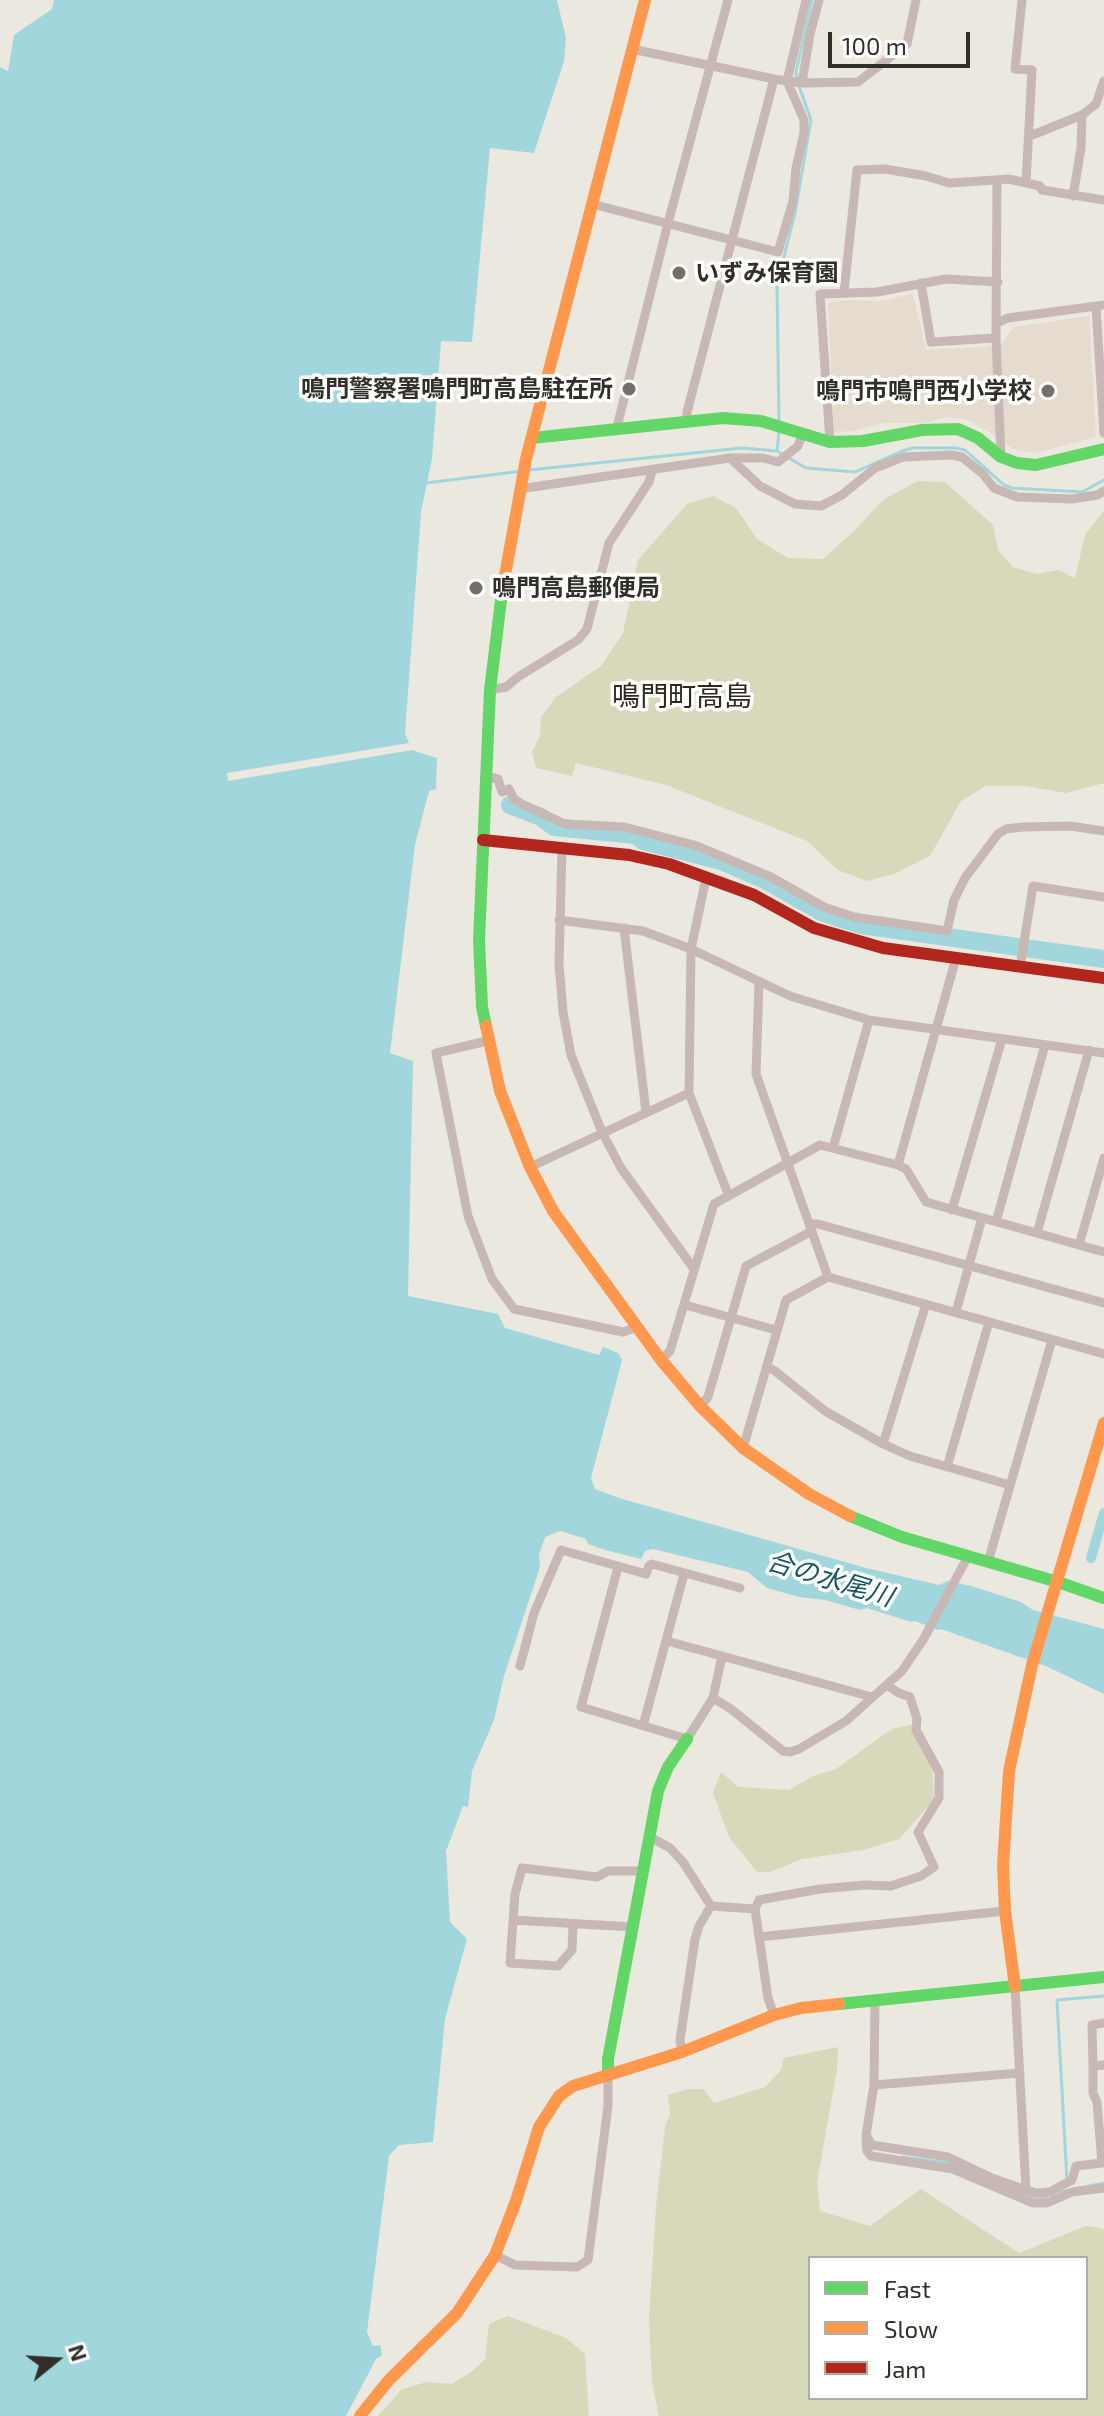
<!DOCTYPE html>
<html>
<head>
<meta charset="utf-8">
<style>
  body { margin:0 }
  #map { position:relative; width:1104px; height:2416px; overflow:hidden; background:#ebe8df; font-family:"Exo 2",sans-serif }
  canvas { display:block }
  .legend { position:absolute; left:808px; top:2256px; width:280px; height:144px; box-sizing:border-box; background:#fff; border:2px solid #adaca9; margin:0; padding:10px 14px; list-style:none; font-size:24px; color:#312f28 }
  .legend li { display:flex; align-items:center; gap:16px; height:40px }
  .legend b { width:40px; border:2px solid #adaca9 }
  .north { position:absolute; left:16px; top:2320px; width:80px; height:80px; -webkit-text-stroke:6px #fff; paint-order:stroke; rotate:72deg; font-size:22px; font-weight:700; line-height:32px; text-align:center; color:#312f28 }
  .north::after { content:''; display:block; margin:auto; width:28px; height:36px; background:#312f28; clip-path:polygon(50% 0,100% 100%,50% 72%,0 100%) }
  .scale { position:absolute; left:828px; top:32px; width:142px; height:36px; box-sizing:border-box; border:4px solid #312f28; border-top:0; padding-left:10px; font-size:24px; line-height:28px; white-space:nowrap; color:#312f28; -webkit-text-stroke:6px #fff; paint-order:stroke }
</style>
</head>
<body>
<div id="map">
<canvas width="1104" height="2416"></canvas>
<ul class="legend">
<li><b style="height:10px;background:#63d668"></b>Fast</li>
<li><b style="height:10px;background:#ff974d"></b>Slow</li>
<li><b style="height:10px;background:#b3261e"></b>Jam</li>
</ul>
<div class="north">N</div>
<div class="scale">100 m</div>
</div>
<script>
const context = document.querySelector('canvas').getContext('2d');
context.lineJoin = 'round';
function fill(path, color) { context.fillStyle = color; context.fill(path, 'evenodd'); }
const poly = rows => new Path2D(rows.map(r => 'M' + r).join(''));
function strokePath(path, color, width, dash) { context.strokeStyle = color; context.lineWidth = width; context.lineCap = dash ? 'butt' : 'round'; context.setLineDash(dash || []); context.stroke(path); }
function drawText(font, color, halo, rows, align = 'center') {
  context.font = font + ' "Exo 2","Noto Sans JP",sans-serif'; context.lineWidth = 7; context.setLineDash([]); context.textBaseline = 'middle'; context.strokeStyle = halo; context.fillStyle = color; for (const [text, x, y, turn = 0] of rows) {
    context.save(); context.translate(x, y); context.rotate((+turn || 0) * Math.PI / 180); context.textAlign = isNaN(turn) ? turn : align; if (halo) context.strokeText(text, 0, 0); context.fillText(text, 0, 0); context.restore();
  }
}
fill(poly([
  [913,294,926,350,993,346,998,437,968,420,946,417,926,423,884,423,853,431,834,432,828,303,848,300,882,301],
  [1089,316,1096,437,1036,453,1017,450,1004,443,1001,345,1014,327]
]), '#e5dbce');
fill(poly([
  [918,481,945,482,993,525,998,550,1013,567,1037,574,1058,570,1075,578,1085,535,1104,510,1104,783,1066,793,1026,786,986,786,961,801,930,856,894,874,867,881,838,870,807,841,666,785,576,763,572,776,536,768,532,752,540,736,541,717,556,697,601,666,623,633,638,560,687,504,713,496,736,508,757,539,788,558,823,559,853,532,884,499],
  [913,1724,932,1762,934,1800,899,1839,863,1850,802,1859,770,1872,757,1872,729,1837,713,1793,721,1772,738,1787,789,1790,813,1776,836,1769,892,1729],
  [838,2047,837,2069,817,2183,820,2211,870,2226,921,2189,1019,2253,1086,2226,1104,2229,1104,2416,659,2416,652,2383,649,2318,656,2207,665,2127,670,2113,668,2095,688,2089,704,2089,714,2103,765,2087,781,2070,784,2058],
  [810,2258,1086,2258,1086,2398,810,2398],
  [508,2316,566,2338,585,2354,589,2416,378,2416,402,2389,427,2382,452,2384,471,2372,485,2359,489,2324]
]), '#d8d8bb');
fill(poly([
  [54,0,557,0,566,38,564,61,534,153,490,148,472,342,441,341,432,459,421,512,405,734,409,743,227,773,228,781,412,750,437,758,436,789,429,791,415,845,390,1053,413,1061,408,1296,498,1314,505,1328,599,1355,603,1347,618,1353,622,1360,591,1478,595,1489,619,1498,866,1568,939,1585,948,1581,971,1586,1021,1602,1033,1610,1104,1629,1104,1694,1048,1667,941,1629,937,1630,915,1621,911,1622,867,1608,860,1610,825,1600,799,1597,767,1588,748,1572,653,1549,645,1551,641,1559,605,1550,588,1544,586,1539,560,1531,545,1537,539,1555,540,1567,504,1676,494,1720,472,1771,468,1807,463,1806,446,1851,450,1922,467,1939,445,2019,433,2142,399,2145,389,2156,367,2332,373,2346,380,2345,382,2355,376,2359,346,2416,0,2416,0,67,8,71,14,35,52,9]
]), '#a2d6dd');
strokePath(poly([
  [797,78,796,72,812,0],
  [779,424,777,284,795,213,811,120,799,86],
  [777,451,779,431],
  [529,470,742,448,777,451,806,468,855,472,902,451,913,448,956,448,965,450,1004,485,1012,488,1082,492,1104,480],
  [426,483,522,471],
  [903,2157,955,2164],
  [1067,2181,1057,2000,1104,1996],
  [1061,2192,1104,2183],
  [1027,2196,1047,2198]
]), '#a2d6dd', 3);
strokePath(poly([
  [1091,1558,1104,1513]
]), '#a2d6dd', 10);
strokePath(poly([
  [510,805,541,817,554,827,636,835,643,841,721,861,765,880,823,913,861,925,1104,959]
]), '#a2d6dd', 18);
strokePath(poly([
  [1022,0,1015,69,1032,70,1026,183],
  [632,49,774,79,802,83,858,82,907,44,916,0],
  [802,83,810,34,819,0],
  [1030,136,1082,115,1096,104,1104,81],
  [997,181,996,338,1001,457],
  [1073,196,1081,148,1082,115],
  [592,204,778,252,793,201,796,168,804,133,804,120,787,81,806,0],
  [921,283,931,342,996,338],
  [844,292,857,170,885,169,926,176,949,183,1009,179,1040,186,1042,190,1104,200],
  [1096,306,1104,433],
  [997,323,1008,318,1104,305],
  [687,422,687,412,774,79],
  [616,431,668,223,728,0],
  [830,442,820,294,877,292,946,279,998,282],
  [730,458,760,486,795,504,821,506,842,495,875,468,903,457,952,455,962,457,983,474,994,488,1017,497,1072,499,1097,495,1104,491],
  [519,489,730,458,763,458,778,462,798,446,802,435],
  [490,690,506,687,518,677,578,640,587,629,609,543,649,482,652,471],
  [485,776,498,779,502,792,509,789,514,799,522,804,565,824,624,827,694,845,771,877,824,907,854,917,947,931,954,900,965,878,998,834,1006,829,1023,827,1070,826,1104,831],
  [562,848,559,964,563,1012,571,1055,602,1132,621,1168,694,1269],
  [706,878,691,949,689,1093,728,1194],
  [559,920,643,931,691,949,790,996,869,1020,1104,1053],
  [624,928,646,1112],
  [1020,967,1033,886,1104,897],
  [759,982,756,1074,828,1277],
  [487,1041,436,1053,468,1216,492,1279,514,1309,623,1332,638,1327],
  [833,1148,869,1020],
  [898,1165,956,958],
  [530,1167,689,1093],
  [952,1210,1002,1039],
  [996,1222,1045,1045],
  [809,1224,818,1224,1104,1303],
  [1037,1233,1089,1050],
  [1079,1245,1104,1158],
  [685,1305,776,1330],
  [956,1312,982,1218],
  [661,1360,670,1351,714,1204,820,1145,898,1165,906,1169,926,1202,1104,1252],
  [767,1367,775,1371,825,1411,883,1444,910,1456,1010,1485],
  [700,1406,708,1397,746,1266,812,1231],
  [883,1444,926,1304],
  [743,1448,786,1300,828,1277,1104,1354],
  [947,1467,989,1322],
  [988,1562,1052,1340],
  [618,1567,581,1707,687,1739,713,1698,722,1656],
  [667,1641,872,1697],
  [520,1666,534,1613,561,1550,646,1574,649,1566,652,1564,740,1588],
  [713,1698,731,1709,783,1751,790,1752,799,1749,846,1721,902,1671,923,1640,968,1556],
  [643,1726,684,1574],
  [650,1837,670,1848,683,1862,711,1906,755,1909],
  [513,1920,633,1927],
  [573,1924,572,1950,558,1966,510,1963,515,1894,522,1868,597,1877,608,1871,643,1871],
  [759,1937,1005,1911],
  [1015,1987,1026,2190],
  [875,2000,874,2085,866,2135,872,2145,948,2157,992,2178,1026,2190,1037,2193,1050,2192,1072,2180,1076,2166,1102,2163,1097,2102,1093,2093,1093,2066,1104,2065],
  [774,2015,768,1998,755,1909,759,1900,820,1889,865,1885,891,1886,921,1876,934,1867,918,1832,939,1798,939,1772,916,1730,917,1719,910,1697,899,1693,888,1686],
  [682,2052,680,2040,695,1939,699,1926,711,1906],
  [1093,2066,1092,2025,1104,2023],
  [874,2085,1020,2073],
  [866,2138,867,2151,871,2156,953,2169,1033,2203,1047,2203,1072,2192,1104,2188],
  [495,2255,515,2265,577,2267,588,2260,608,2106,608,2076]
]), '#c8b8b5', 9);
strokePath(poly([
  [532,438,723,418,761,421,830,442,863,441,922,430,958,429,978,438,1001,457,1017,463,1036,465,1104,449],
  [486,1026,482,1007,479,940,490,690,502,592],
  [850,1516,902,1537,1058,1582,1104,1598],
  [839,2004,1104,1977],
  [608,2076,608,2059,658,1791,668,1767,687,1739]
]), '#63d668', 12);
strokePath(poly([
  [502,592,526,459,645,0],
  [486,1026,500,1091,530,1167,553,1211,661,1360,700,1406,743,1448,809,1494,850,1516],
  [1015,1987,1005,1911,1003,1865,1009,1771,1032,1665,1104,1423],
  [360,2416,388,2381,457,2313,495,2255,516,2201,539,2127,559,2096,573,2086,682,2052,774,2015,801,2008,839,2004]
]), '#ff974d', 12);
strokePath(poly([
  [483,840,629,855,669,864,754,895,814,928,883,948,1104,978]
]), '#b3261e', 12);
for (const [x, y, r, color] of [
  [679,273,8,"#727068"],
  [629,389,8,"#727068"],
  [1048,391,8,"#727068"],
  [476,588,8,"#727068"]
]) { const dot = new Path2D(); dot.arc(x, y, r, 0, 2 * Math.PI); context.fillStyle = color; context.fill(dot); strokePath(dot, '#fff', 3); }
drawText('bold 24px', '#312f28', '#fff', [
  ["いずみ保育園",695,273],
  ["鳴門警察署鳴門町高島駐在所",613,389,"right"],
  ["鳴門市鳴門西小学校",1032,391,"right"],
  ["鳴門高島郵便局",492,588]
], 'left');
drawText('italic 26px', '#14555f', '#fff', [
  ["合の水尾川",830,1579,17]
]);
drawText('28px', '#2e291c', '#fff', [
  ["鳴門町高島",682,697]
]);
</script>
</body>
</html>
